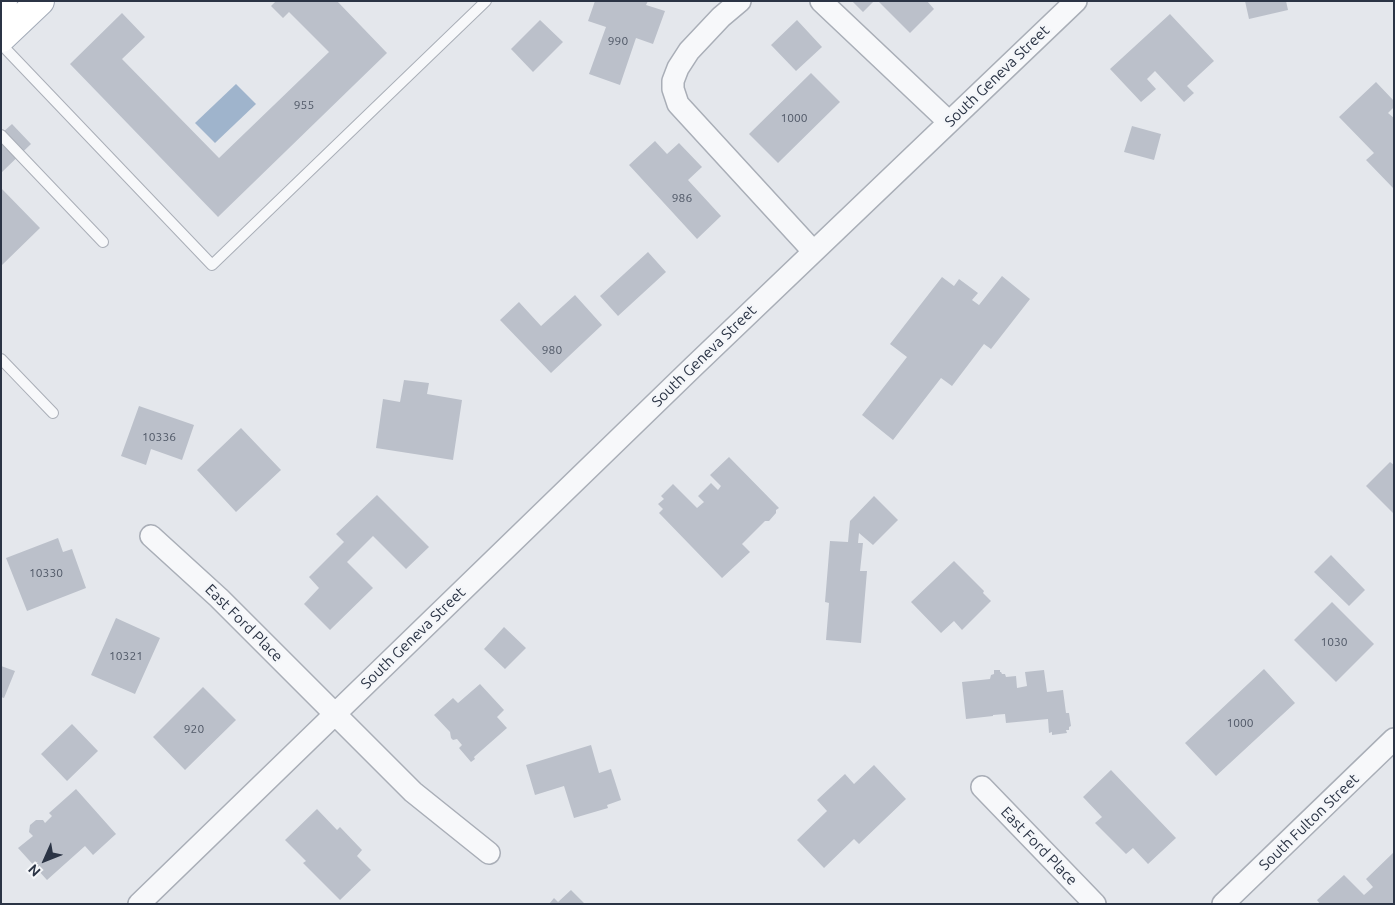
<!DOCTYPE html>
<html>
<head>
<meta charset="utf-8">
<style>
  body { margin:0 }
  #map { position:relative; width:1395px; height:905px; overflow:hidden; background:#e4e7ec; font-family:Ubuntu,sans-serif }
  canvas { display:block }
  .frame { position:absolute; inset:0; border:2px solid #2b3445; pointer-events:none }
  .north { position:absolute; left:20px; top:835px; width:50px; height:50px; -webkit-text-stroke:4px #f4f6f9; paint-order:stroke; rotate:226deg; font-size:14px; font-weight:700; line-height:20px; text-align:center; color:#2b3445 }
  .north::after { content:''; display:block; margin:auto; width:18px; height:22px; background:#2b3445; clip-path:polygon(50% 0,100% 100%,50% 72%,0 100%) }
</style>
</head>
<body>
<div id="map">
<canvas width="1395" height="905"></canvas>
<div class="frame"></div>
<div class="north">N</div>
</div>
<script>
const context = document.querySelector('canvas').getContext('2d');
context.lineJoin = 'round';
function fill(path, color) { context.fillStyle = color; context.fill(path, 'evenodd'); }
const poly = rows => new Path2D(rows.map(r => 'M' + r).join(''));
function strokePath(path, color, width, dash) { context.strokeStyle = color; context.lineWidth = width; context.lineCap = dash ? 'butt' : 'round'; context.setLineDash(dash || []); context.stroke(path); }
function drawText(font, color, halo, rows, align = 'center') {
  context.font = font + ' Ubuntu,sans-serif'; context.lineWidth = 4.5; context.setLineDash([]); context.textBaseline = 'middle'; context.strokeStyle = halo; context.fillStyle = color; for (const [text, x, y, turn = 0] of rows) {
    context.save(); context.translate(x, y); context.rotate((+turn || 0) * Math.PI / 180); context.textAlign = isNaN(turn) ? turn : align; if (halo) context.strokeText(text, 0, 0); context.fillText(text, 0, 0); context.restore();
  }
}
fill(poly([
  [236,84,256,104,215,143,195,123]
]), '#9fb4cc');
fill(poly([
  [276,1,337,1,387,53,218,217,70,64,122,13,145,37,122,59,219,158,329,52,289,12,283,18,271,6],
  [595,1,648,1,646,5,665,11,653,44,636,38,620,85,589,74,606,27,588,21],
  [852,1,874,1,863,12],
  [878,1,927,1,934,9,910,33],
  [1245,1,1286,1,1288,10,1249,19],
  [1170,14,1214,61,1187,86,1194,93,1184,102,1155,71,1147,79,1156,89,1141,102,1110,69],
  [540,20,563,42,533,72,511,49],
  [797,20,822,47,796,71,771,45],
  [811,73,840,102,778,163,749,134],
  [1376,82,1394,101,1394,107,1388,113,1394,118,1394,189,1366,160,1374,153,1339,117],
  [12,124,31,144,1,173,1,134],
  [1132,126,1161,134,1154,160,1124,152],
  [655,141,667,154,679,143,702,167,688,180,721,216,697,239,629,165],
  [1,188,40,228,1,266],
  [648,252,666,272,618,316,600,296],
  [1002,276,1030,299,991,349,984,344,952,386,941,378,893,440,862,415,907,357,890,344,942,277,954,286,959,279,978,293,972,300,979,305],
  [575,295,602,325,551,373,500,320,519,302,541,326],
  [404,380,429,383,427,394,462,400,453,460,376,448,383,399,400,402],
  [139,406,194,425,182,460,151,449,146,465,121,456],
  [241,428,281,470,236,512,197,470],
  [729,457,779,508,776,510,776,513,769,521,765,521,742,544,750,552,722,578,659,513,663,509,658,504,664,499,661,496,673,484,697,508,704,502,698,496,711,483,718,490,721,486,710,475],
  [1390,462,1394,465,1394,514,1366,486],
  [377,495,429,547,406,569,373,536,347,562,373,588,330,630,304,604,319,588,309,577,344,542,336,534],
  [874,496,898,520,873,545,859,533,858,543,863,543,860,571,867,571,861,643,826,640,829,603,825,602,830,541,848,542,850,521],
  [58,538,63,552,72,549,86,588,27,611,6,558],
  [1331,555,1365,590,1349,606,1314,572],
  [954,561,984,591,983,593,991,601,962,630,954,621,941,633,911,602],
  [1332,602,1374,644,1336,682,1294,640],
  [116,618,160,638,135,694,91,675],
  [504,627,526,648,505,669,484,649],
  [1,666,15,671,4,698,1,697],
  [1264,669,1295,703,1216,776,1185,743],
  [994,670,1000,670,1000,672,1001,672,1002,674,1005,674,1006,677,1016,676,1017,688,1027,686,1025,672,1044,670,1047,692,1063,690,1066,713,1069,713,1071,726,1069,727,1069,730,1066,730,1067,733,1052,735,1052,732,1049,733,1048,719,1006,723,1005,714,993,715,993,716,966,719,962,682,990,679,991,675,994,674],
  [480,684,504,710,497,717,507,728,474,757,475,759,471,762,459,748,462,745,457,739,453,740,451,738,450,732,434,715,453,698,458,703],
  [203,687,236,720,185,770,153,737],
  [72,724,98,751,67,781,41,754],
  [591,745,599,773,611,769,621,800,607,805,608,808,574,818,564,786,535,795,526,765],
  [874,765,906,799,859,844,854,839,824,868,797,840,827,811,817,800,845,774,854,784],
  [1111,770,1176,838,1148,864,1133,848,1126,854,1095,823,1102,817,1083,797],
  [76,789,116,834,93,855,85,846,47,880,18,848,33,836,29,832,30,825,36,820,43,820,45,823,52,816,49,813],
  [317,809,337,830,340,827,362,850,357,856,371,870,340,900,303,863,306,861,285,840],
  [1394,852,1394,904,1320,904,1317,900,1344,875,1364,895,1373,887,1366,879],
  [571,890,585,904,549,904,554,898,558,902]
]), '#bbc0ca');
const lane = poly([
  [1,44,212,265,486,1],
  [1,135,103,242],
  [1,359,53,413]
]);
const street = poly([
  [740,1,721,17,689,51,678,68,673,81,673,89,678,104,813,251],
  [821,1,949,122],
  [151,536,219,598,413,792,489,853],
  [982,787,1095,904],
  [139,904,693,367,1076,1],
  [1223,904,1394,739]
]);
const primary = poly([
  [1,15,3,1],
  [1,38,40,1]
]);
strokePath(lane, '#a9aeb7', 12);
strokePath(street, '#a9aeb7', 24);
strokePath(primary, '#a3abb8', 30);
strokePath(lane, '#f7f8fa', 10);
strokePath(street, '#f7f8fa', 21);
strokePath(primary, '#fff', 28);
drawText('12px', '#4f5766', null, [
  ["990",618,41],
  ["955",304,105],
  ["1000",794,118],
  ["986",682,198],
  ["980",552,350],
  ["10336",159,437],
  ["10330",46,573],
  ["1030",1334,642],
  ["10321",126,656],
  ["1000",1240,723],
  ["920",194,729]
]);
drawText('15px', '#2b3445', '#f4f6f9', [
  ["South Geneva Street",997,76,-44],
  ["South Geneva Street",704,356,-44],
  ["East Ford Place",244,623,45],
  ["South Geneva Street",413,638,-44],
  ["South Fulton Street",1309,822,-44],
  ["East Ford Place",1039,846,46]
]);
</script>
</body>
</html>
